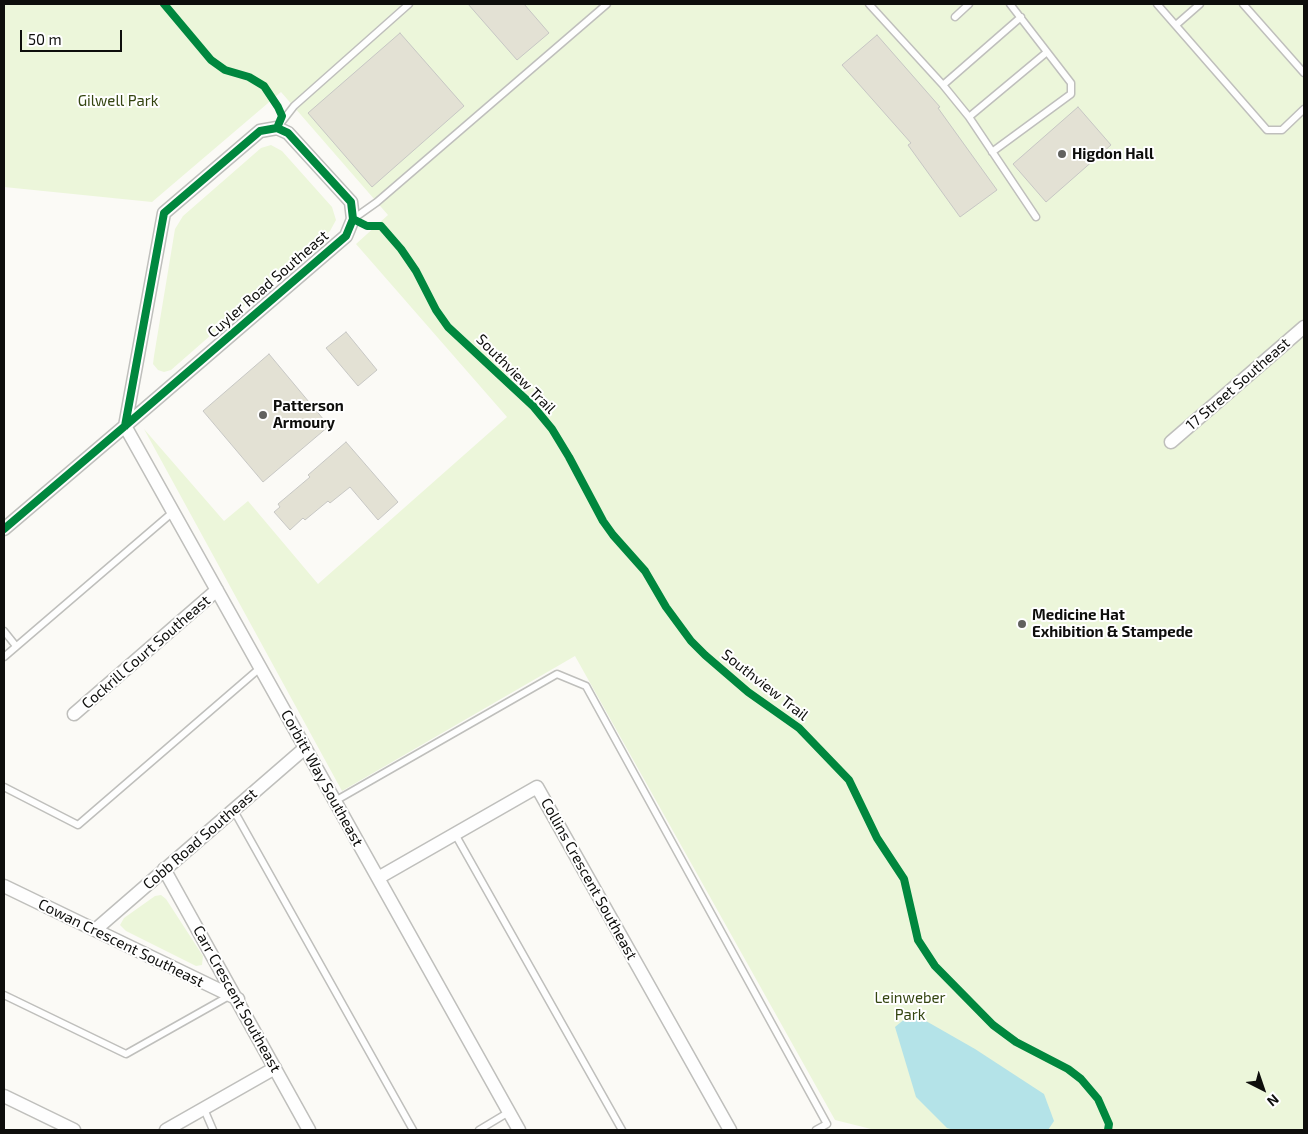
<!DOCTYPE html>
<html>
<head>
<meta charset="utf-8">
<style>
  body { margin:0 }
  #map { position:relative; width:1308px; height:1134px; overflow:hidden; background:#fbfaf6; font-family:"Exo 2",sans-serif }
  canvas { display:block }
  .frame { position:absolute; inset:0; border:5px solid #0e0e0c; pointer-events:none }
  .north { position:absolute; left:1238px; top:1064px; width:50px; height:50px; -webkit-text-stroke:4px #fff; paint-order:stroke; rotate:139deg; font-size:14px; font-weight:700; line-height:20px; text-align:center; color:#0e0e0c }
  .north::after { content:''; display:block; margin:auto; width:18px; height:22px; background:#0e0e0c; clip-path:polygon(50% 0,100% 100%,50% 72%,0 100%) }
  .scale { position:absolute; left:20px; top:30px; width:102px; height:22px; box-sizing:border-box; border:2px solid #0e0e0c; border-top:0; padding-left:6px; font-size:15px; line-height:18px; white-space:nowrap; color:#0e0e0c; -webkit-text-stroke:4px #fff; paint-order:stroke }
</style>
</head>
<body>
<div id="map">
<canvas width="1308" height="1134"></canvas>
<div class="frame"></div>
<div class="north">N</div>
<div class="scale">50 m</div>
</div>
<script>
const context = document.querySelector('canvas').getContext('2d');
context.lineJoin = 'round';
function fill(path, color) { context.fillStyle = color; context.fill(path, 'evenodd'); }
const poly = rows => new Path2D(rows.map(r => 'M' + r).join(''));
function strokePath(path, color, width, dash) { context.strokeStyle = color; context.lineWidth = width; context.lineCap = dash ? 'butt' : 'round'; context.setLineDash(dash || []); context.stroke(path); }
function drawText(font, color, halo, rows, align = 'center') {
  context.font = font + ' "Exo 2",sans-serif'; context.lineWidth = 4; context.setLineDash([]); context.textBaseline = 'middle'; context.strokeStyle = halo; context.fillStyle = color; for (const [text, x, y, turn = 0] of rows) {
    context.save(); context.translate(x, y); context.rotate((+turn || 0) * Math.PI / 180); context.textAlign = isNaN(turn) ? turn : align; if (halo) context.strokeText(text, 0, 0); context.fillText(text, 0, 0); context.restore();
  }
}
fill(poly([
  [4,4,1304,4,1304,1130,875,1130,835,1120,575,656,342,791,144,429,224,521,248,501,318,584,507,417,356,244,388,215,281,92,152,202,4,187],
  [271,145,282,151,332,207,336,220,330,231,171,370,164,372,158,370,153,364,154,356,175,229,183,216,261,148],
  [161,895,166,899,203,956,202,965,196,966,126,931,120,925,124,918,155,896]
]), '#ecf6da');
fill(poly([
  [912,1013,975,1049,1044,1094,1054,1121,1048,1130,954,1130,947,1128,916,1097,895,1027]
]), '#b4e3e8');
const building = poly([
  [468,4,524,4,549,33,517,60,468,4],
  [400,33,464,106,372,187,308,113,400,33],
  [877,35,940,107,938,108,997,190,960,217,908,145,911,143,842,65,877,35],
  [1078,107,1111,145,1046,202,1013,164,1078,107],
  [346,332,377,370,358,386,326,348,346,332],
  [269,354,329,426,263,482,203,411,269,354],
  [346,442,398,502,378,520,350,487,330,503,328,501,305,520,303,518,290,530,274,512,280,507,278,504,310,477,308,475,346,442]
]);
fill(building, '#e3e1d4');
strokePath(building, '#c7c7c4', 1);
const lane = poly([
  [869,4,943,85,969,117,1036,217],
  [1157,4,1267,130,1282,130,1304,109],
  [1243,4,1304,73],
  [955,17,969,4],
  [1176,25,1200,4],
  [943,85,1021,17],
  [969,117,1047,52],
  [277,128,294,106,409,4],
  [992,152,1071,94,1071,83,1010,4],
  [353,219,377,202,607,4],
  [4,631,16,646],
  [4,657,173,512],
  [4,787,78,825,260,668],
  [335,801,557,674,586,686,827,1124,816,1130],
  [233,809,413,1130],
  [455,834,622,1130],
  [4,995,126,1054,229,996],
  [204,1109,213,1130],
  [479,1130,509,1112]
]);
const street = poly([
  [125,426,519,1130],
  [1171,442,1304,327],
  [4,529,125,426,346,236,353,219,351,202,288,133,277,128,260,131,164,213,125,426],
  [74,714,217,590],
  [164,869,309,1130],
  [378,878,537,787,730,1130],
  [4,886,238,999],
  [95,930,305,748],
  [4,1096,74,1130],
  [166,1130,275,1068]
]);
strokePath(lane, '#bfbfbc', 9);
strokePath(street, '#bfbfbc', 15);
strokePath(lane, '#fefefe', 6);
strokePath(street, '#fefefe', 12);
strokePath(poly([
  [164,4,211,60,225,70,249,77,264,86,278,107,282,116,277,128],
  [353,219,367,226,381,226,401,249,416,271,436,310,448,327,533,406,552,429,569,457,603,521,613,535,645,571,666,607,691,641,705,655,748,692,799,728,849,780,877,838,904,879,918,940,935,966,993,1025,1016,1042,1068,1069,1081,1079,1098,1099,1109,1124,1108,1130],
  [4,529,125,426,346,236,353,219,351,202,288,133,277,128,260,131,164,213,125,426]
]), '#00873e', 8);
for (const [x, y, r, color] of [
  [1062,154,5,"#61615e"],
  [263,415,5,"#61615e"],
  [1022,624,5,"#61615e"]
]) { const dot = new Path2D(); dot.arc(x, y, r, 0, 2 * Math.PI); context.fillStyle = color; context.fill(dot); strokePath(dot, '#fff', 2); }
drawText('15px', '#344510', '#fff', [
  ["Gilwell Park",118,101],
  ["Leinweber",910,998],
  ["Park",910,1015]
]);
drawText('bold 15px', '#0e0e0c', '#fff', [
  ["Higdon Hall",1072,154],
  ["Patterson",273,406],
  ["Armoury",273,423],
  ["Medicine Hat",1032,615],
  ["Exhibition & Stampede",1032,632]
], 'left');
drawText('15px', '#0e0e0c', '#fff', [
  ["Cuyler Road Southeast",268,284,-41],
  ["Southview Trail",516,374,45],
  ["17 Street Southeast",1238,384,-41],
  ["Cockrill Court Southeast",146,652,-41],
  ["Southview Trail",765,685,38],
  ["Corbitt Way Southeast",322,778,61],
  ["Cobb Road Southeast",200,839,-41],
  ["Collins Crescent Southeast",589,879,61],
  ["Cowan Crescent Southeast",121,943,26],
  ["Carr Crescent Southeast",237,999,61]
]);
</script>
</body>
</html>
